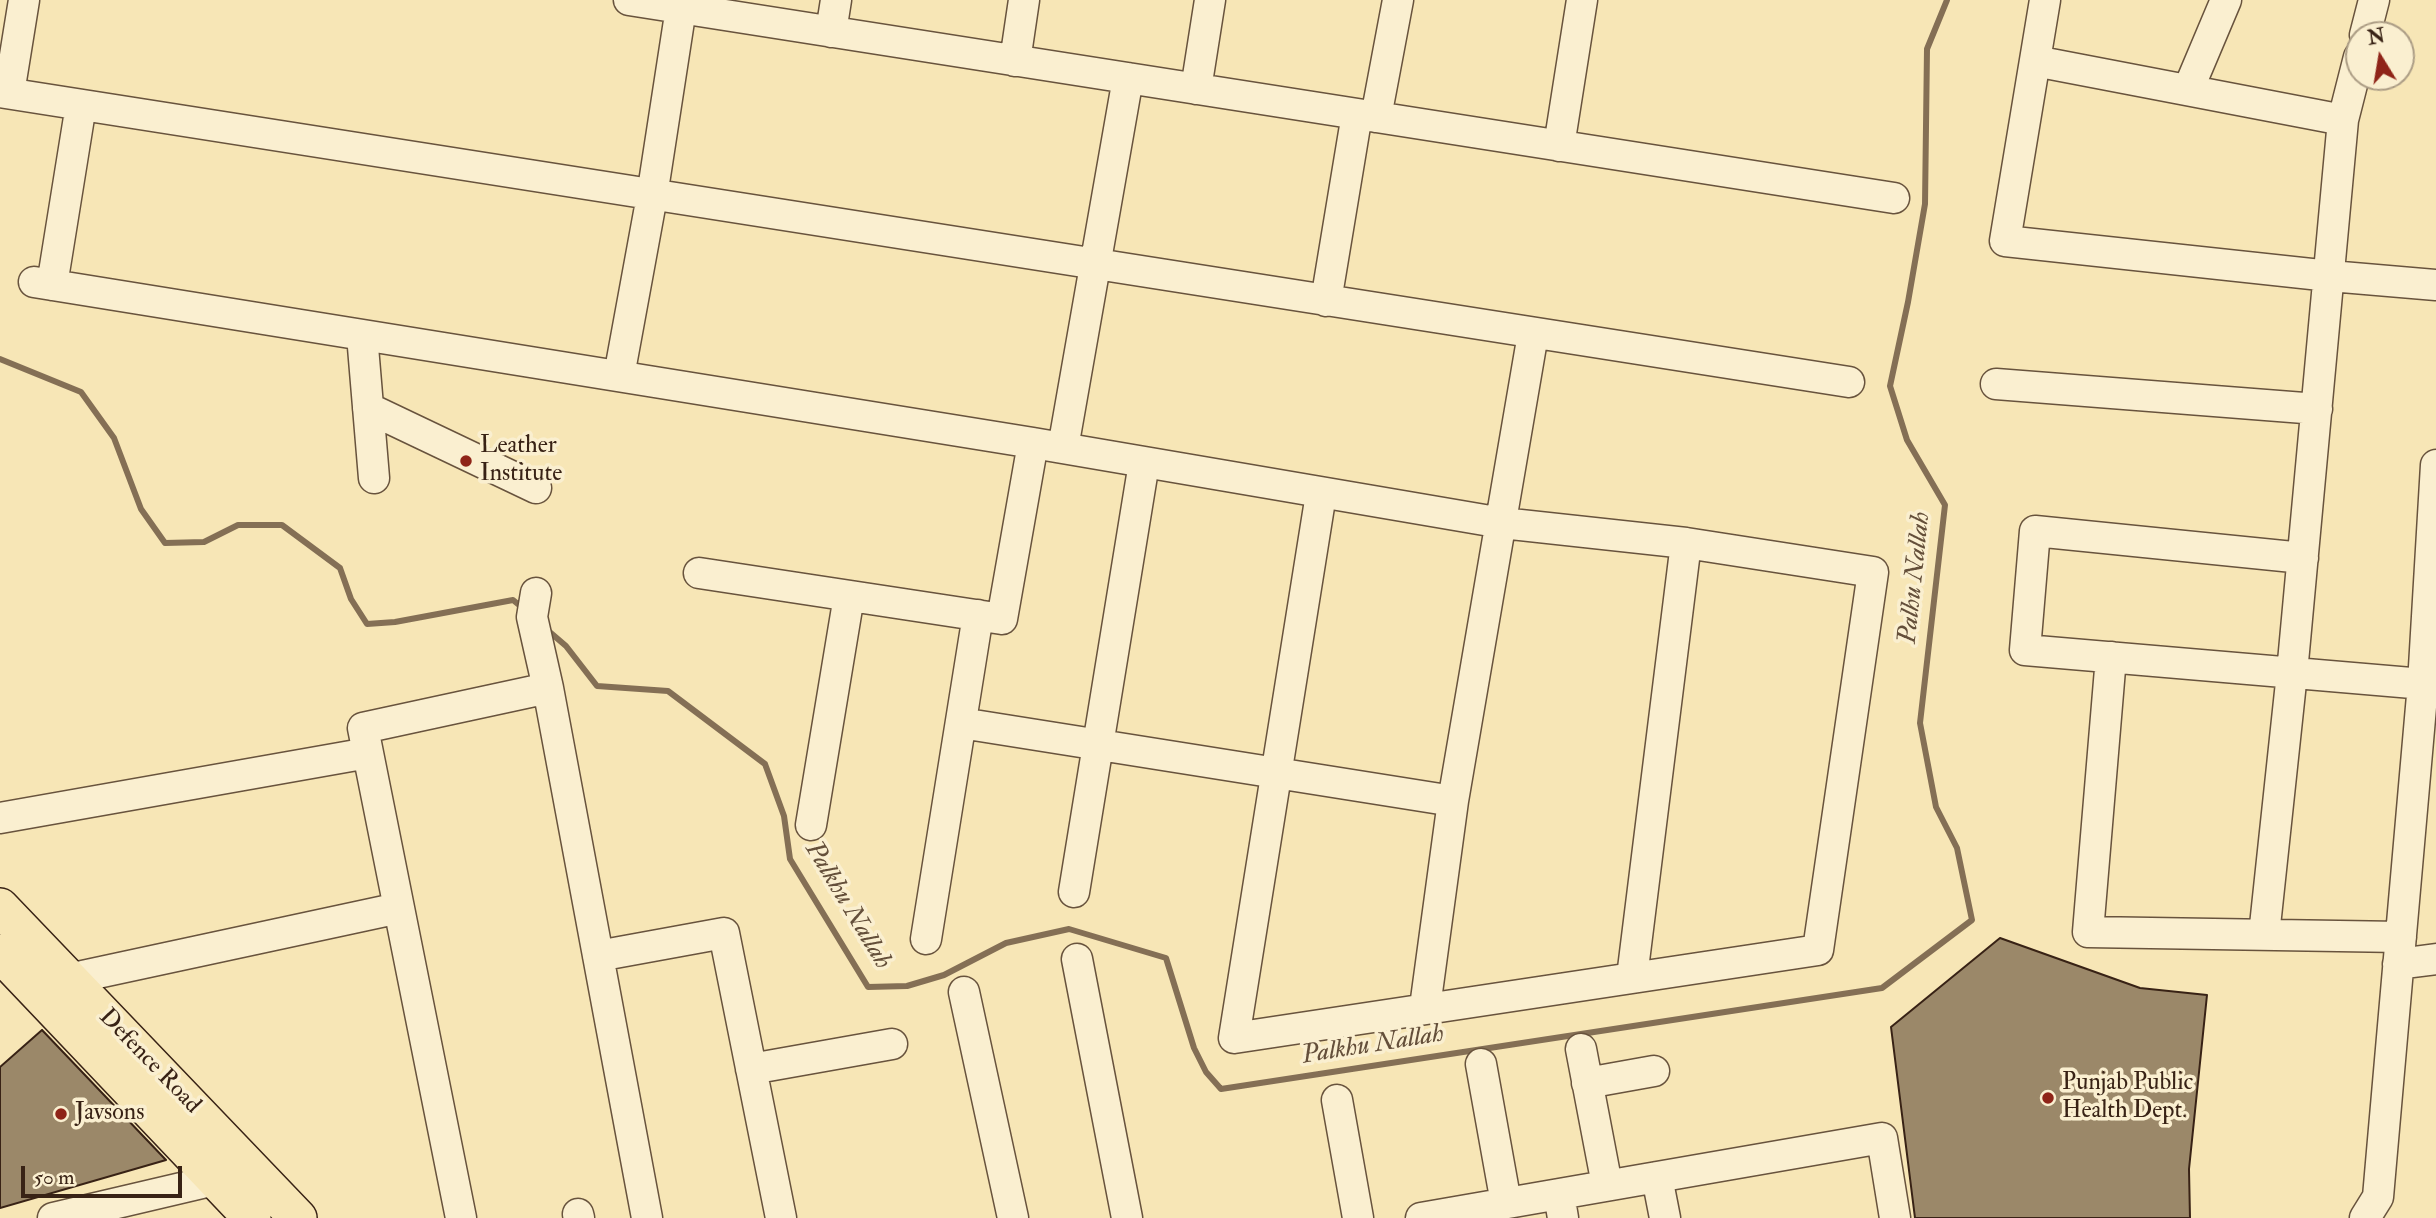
<!DOCTYPE html>
<html>
<head>
<meta charset="utf-8">
<style>
  body { margin:0 }
  #map { position:relative; width:2436px; height:1218px; overflow:hidden; background:#f7e6b6; font-family:"IM FELL Double Pica",serif }
  canvas { display:block }
  .north { position:absolute; left:2345px; top:21px; width:70px; height:70px; box-sizing:border-box; background:#faefd0; border:2px solid #ac9d85; border-radius:50%; rotate:349deg; font-size:19px; font-weight:700; line-height:28px; text-align:center; color:#382215 }
  .north::after { content:''; display:block; margin:auto; width:24px; height:32px; background:#8f2418; clip-path:polygon(50% 0,100% 100%,50% 72%,0 100%) }
  .scale { position:absolute; left:21px; top:1166px; width:161px; height:32px; box-sizing:border-box; border:4px solid #382215; border-top:0; padding-left:9px; font-size:21px; line-height:24px; white-space:nowrap; color:#382215; -webkit-text-stroke:5px #faefd0; paint-order:stroke }
</style>
</head>
<body>
<div id="map">
<canvas width="2436" height="1218"></canvas>
<div class="north">N</div>
<div class="scale">50 m</div>
</div>
<script>
const context = document.querySelector('canvas').getContext('2d');
context.lineJoin = 'round';
const poly = rows => new Path2D(rows.map(r => 'M' + r).join(''));
function strokePath(path, color, width, dash) { context.strokeStyle = color; context.lineWidth = width; context.lineCap = dash ? 'butt' : 'round'; context.setLineDash(dash || []); context.stroke(path); }
function fill(path, color) { context.fillStyle = color; context.fill(path, 'evenodd'); }
function drawText(font, color, halo, rows, align = 'center') {
  context.font = font + ' "IM FELL Double Pica",serif'; context.lineWidth = 7; context.setLineDash([]); context.textBaseline = 'middle'; context.strokeStyle = halo; context.fillStyle = color; for (const [text, x, y, turn = 0] of rows) {
    context.save(); context.translate(x, y); context.rotate((+turn || 0) * Math.PI / 180); context.textAlign = isNaN(turn) ? turn : align; if (halo) context.strokeText(text, 0, 0); context.fillText(text, 0, 0); context.restore();
  }
}
strokePath(poly([
  [0,359,81,392,114,438,141,509,165,543,204,542,238,525,282,525,340,568,351,599,367,624,395,622,513,600,524,609],
  [545,628,566,646,597,686,668,691,765,764,784,816,790,859,868,987,907,986,944,975,1006,943,1069,929,1166,958,1194,1048,1206,1072,1221,1089,1882,988,1972,920,1957,848,1936,807,1920,723,1945,505,1907,440,1890,386,1908,302,1925,204,1927,49,1947,0]
]), '#846f55', 6);
const building = poly([
  [2000,938,2140,988,2207,995,2189,1169,2190,1218,1915,1218,1891,1027,2000,938],
  [42,1030,166,1160,0,1208,0,1067,42,1030]
]);
fill(building, '#9b8869');
strokePath(building, '#382215', 2);
const minor = poly([
  [629,0,1894,198],
  [2045,0,2005,241,2330,276,2436,285],
  [831,32,836,0],
  [2365,35,2374,0],
  [1015,61,1024,0],
  [2035,61,2343,120],
  [1196,89,1210,0],
  [2188,90,2226,0],
  [0,92,1849,382],
  [9,93,24,0],
  [1376,117,1398,0],
  [1559,146,1582,0],
  [34,282,1033,443,1502,523,1686,543,1873,572,1818,950,1234,1038,1321,494],
  [52,285,81,105],
  [1326,301,1357,114],
  [362,335,374,478],
  [619,376,652,196,681,8],
  [1996,384,2317,409],
  [368,408,536,488],
  [1063,448,1128,78],
  [2303,558,2035,531,2025,650,2436,685],
  [699,573,1002,619,1033,443],
  [536,593,532,617,548,688,647,1218],
  [2111,657,2088,932,2401,937],
  [961,723,1453,801],
  [0,818,368,753],
  [811,825,849,596],
  [1074,892,1144,463],
  [2264,935,2292,673,2343,120,2359,57],
  [926,939,978,615],
  [598,956,724,933,781,1218],
  [1077,959,1127,1218],
  [2398,964,2436,959],
  [1632,977,1686,543],
  [69,979,399,908],
  [964,992,1013,1218],
  [1425,1007,1453,801,1533,334],
  [1581,1049,1607,1185],
  [1481,1064,1506,1203],
  [751,1069,892,1044],
  [1587,1083,1654,1071],
  [1337,1100,1358,1218],
  [1657,1177,1665,1218],
  [1559,1194,1563,1218],
  [578,1214,579,1218],
  [53,1218,215,1180],
  [461,1218,363,728,548,688],
  [1421,1218,1882,1138,1895,1218],
  [2365,1218,2378,1197,2423,684,2436,465]
]);
const major = poly([
  [0,907,298,1218],
  [0,953,252,1218]
]);
strokePath(minor, '#68533d', 33);
strokePath(major, '#382215', 40);
strokePath(minor, '#faefd0', 30);
strokePath(major, '#f7e6b6', 37);
for (const [x, y, r, color] of [
  [466,461,7,"#8f2418"],
  [2048,1098,7,"#8f2418"],
  [61,1114,7,"#8f2418"]
]) { const dot = new Path2D(); dot.arc(x, y, r, 0, 2 * Math.PI); context.fillStyle = color; context.fill(dot); strokePath(dot, '#faefd0', 2.5); }
drawText('24px', '#382215', '#faefd0', [
  ["Leather",480,447],
  ["Institute",480,475],
  ["Punjab Public",2062,1084],
  ["Health Dept.",2062,1112],
  ["Javsons",75,1114]
], 'left');
drawText('24px', '#382215', '#faefd0', [
  ["Defence Road",149,1062,46]
]);
drawText('italic 26px', '#644f3a', '#faefd0', [
  ["Palhu Nallah",1916,578,-84],
  ["Palkhu Nallah",847,906,59],
  ["Palkhu Nallah",1373,1046,-9]
]);
</script>
</body>
</html>
